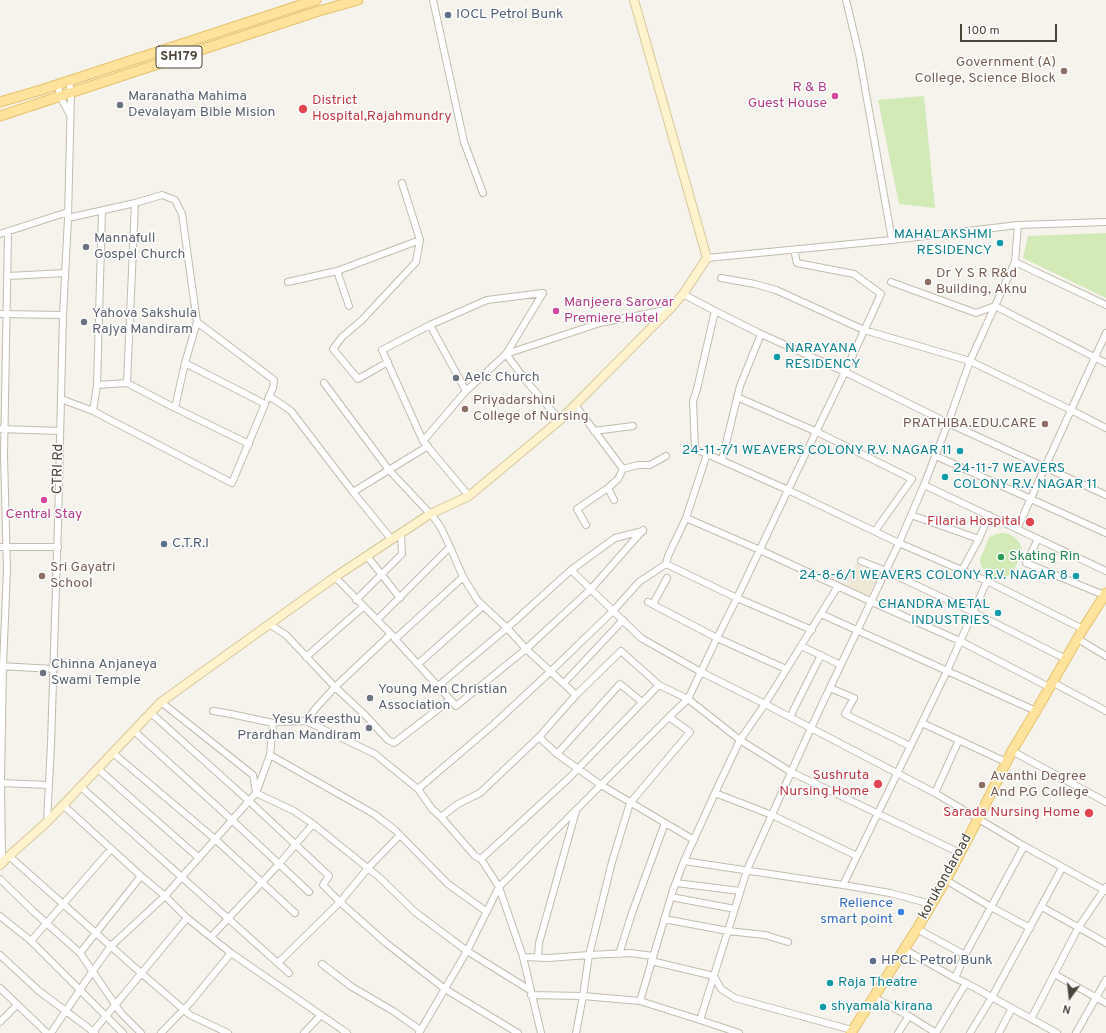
<!DOCTYPE html>
<html>
<head>
<meta charset="utf-8">
<style>
  body { margin:0 }
  #map { position:relative; width:1106px; height:1033px; overflow:hidden; background:#f6f3ec; font-family:Overpass,sans-serif }
  canvas { display:block }
  .north { position:absolute; left:1050px; top:977px; width:40px; height:40px; -webkit-text-stroke:3px #fff; paint-order:stroke; rotate:195deg; font-size:11px; font-weight:700; line-height:16px; text-align:center; color:#4b4439 }
  .north::after { content:''; display:block; margin:auto; width:14px; height:18px; background:#4b4439; clip-path:polygon(50% 0,100% 100%,50% 72%,0 100%) }
  .scale { position:absolute; left:960px; top:24px; width:97px; height:18px; box-sizing:border-box; border:2px solid #4b4439; border-top:0; padding-left:5px; font-size:12px; line-height:14px; white-space:nowrap; color:#4b4439; -webkit-text-stroke:3px #fff; paint-order:stroke }
</style>
</head>
<body>
<div id="map">
<canvas width="1106" height="1033"></canvas>
<div class="north">N</div>
<div class="scale">100 m</div>
</div>
<script>
const context = document.querySelector('canvas').getContext('2d');
context.lineJoin = 'round';
function fill(path, color) { context.fillStyle = color; context.fill(path, 'evenodd'); }
const poly = rows => new Path2D(rows.map(r => 'M' + r).join(''));
function strokePath(path, color, width, dash) { context.strokeStyle = color; context.lineWidth = width; context.lineCap = dash ? 'butt' : 'round'; context.setLineDash(dash || []); context.stroke(path); }
function drawText(font, color, halo, rows, align = 'center') {
  context.font = font + ' Overpass,sans-serif'; context.lineWidth = 3; context.setLineDash([]); context.textBaseline = 'middle'; context.strokeStyle = halo; context.fillStyle = color; for (const [text, x, y, turn = 0] of rows) {
    context.save(); context.translate(x, y); context.rotate((+turn || 0) * Math.PI / 180); context.textAlign = isNaN(turn) ? turn : align; if (halo) context.strokeText(text, 0, 0); context.fillText(text, 0, 0); context.restore();
  }
}
fill(poly([
  [856,564,879,575,868,596,845,585]
]), '#efe8d6');
fill(poly([
  [924,96,935,208,899,204,878,100],
  [1106,233,1106,298,1023,258,1028,236],
  [1002,533,1009,534,1014,537,1019,542,1022,548,1021,554,1013,573,1008,576,1001,579,995,579,988,575,981,566,980,559,989,538,996,534]
]), '#d2eab5');
const street = poly([
  [433,0,464,142,483,193],
  [846,0,859,54,892,240],
  [58,84,60,96,70,115],
  [102,211,97,385,93,411,232,483,265,404,185,363],
  [68,218,135,203,162,195,175,200,182,214,197,322,185,363,175,408],
  [0,234,68,212],
  [707,258,892,240,1018,225,1106,222],
  [1015,262,1106,305],
  [337,271,349,306],
  [8,276,65,273],
  [721,278,755,284,776,290,864,330,970,361,1071,410,1106,428],
  [288,282,337,271,420,240,402,183],
  [891,282,976,313,995,306,1106,363],
  [683,294,715,311,761,334,845,372,948,423,1106,495],
  [0,314,63,315],
  [197,322,274,380,273,388,268,399],
  [430,325,466,391],
  [388,362,358,379,333,349,342,337,362,320,416,262,420,240],
  [127,383,135,203],
  [324,383,389,470,435,519,441,528,450,547],
  [97,385,127,383,175,408,249,444],
  [269,396,284,406,291,411,353,492,392,540],
  [737,397,817,432,912,479,875,531],
  [61,399,93,411],
  [575,405,623,469,618,479,608,488,614,500],
  [560,420,527,382,506,354,600,323,670,309],
  [0,429,60,431],
  [594,431,633,426],
  [423,441,466,391,506,354,543,293],
  [707,454,695,449,693,401,697,389,715,311],
  [936,456,1106,533],
  [722,460,740,386,761,334],
  [623,469,638,465,650,465,666,456],
  [924,485,1106,571],
  [353,492,428,446],
  [469,496,423,441,382,350,430,325,487,300,543,293],
  [911,515,979,539],
  [686,518,760,550,872,602,960,641,1049,687],
  [586,525,577,509,608,488],
  [1017,529,1106,333],
  [1038,539,1026,563,1104,595],
  [0,547,58,547],
  [367,556,400,598],
  [861,561,886,571,973,612,1066,659],
  [666,564,737,598,812,630],
  [571,570,641,638,701,672,765,704,935,793,1024,846,1106,891],
  [962,570,979,539,989,515],
  [335,577,393,636],
  [356,600,402,554,401,534],
  [648,602,717,638,786,669],
  [653,604,667,578],
  [821,614,1036,711],
  [377,620,450,547,463,577],
  [269,624,286,635,335,687,365,715,388,740,394,743,450,700],
  [1078,639,1106,656],
  [801,646,841,665],
  [306,657,363,607],
  [418,664,483,606],
  [0,666,54,669],
  [1052,682,1106,711],
  [564,683,623,620],
  [438,686,507,628,571,570,615,538,643,531],
  [830,688,854,698,845,714,910,746],
  [576,695,526,649,507,628,478,601,463,577,395,639,456,706,526,649,591,589,643,530],
  [161,702,253,775,256,792],
  [213,711,226,713,273,723,278,722,306,721,375,754,418,789,432,809,441,817,475,856,481,859,499,887,523,957,541,1033],
  [151,713,249,801,329,876,323,885,340,902,386,943,445,989,518,1033],
  [790,717,821,655],
  [306,721,316,708,335,687,391,634],
  [922,723,1006,762],
  [134,731,232,820,309,892],
  [539,737,557,754,601,785,694,840],
  [1012,751,1106,802],
  [113,753,215,839,295,913],
  [557,754,620,684,642,702],
  [270,755,374,814,395,830,448,884,487,912],
  [98,769,199,858],
  [0,783,49,785],
  [81,787,289,973],
  [418,789,493,725,551,671,613,611,639,582,666,564,668,556,686,518,707,454,788,490,899,543,987,581,1083,629],
  [256,793,294,811,313,824,379,877,415,912,467,951,530,990],
  [715,793,772,815,857,856],
  [935,793,959,740],
  [63,805,141,876,165,896,187,918,231,953,347,1033],
  [441,817,458,804,480,793,539,737,576,695,621,651,659,685,688,699,740,740,791,772,960,853],
  [47,822,51,744,58,524,63,315,68,218,71,93,69,81],
  [111,849,31,941,123,1033],
  [9,856,141,973,190,1015,228,1033],
  [481,859,569,778,659,685],
  [684,861,843,885,890,893,931,904],
  [2,862,1,783,3,666,7,570,4,456,8,232],
  [0,879,34,912,80,953,121,1013,141,1033],
  [946,880,991,907,1030,928],
  [676,883,740,891],
  [843,885,947,671,987,581],
  [671,897,735,909],
  [1042,907,1106,943],
  [0,916,31,941],
  [664,919,728,931,765,935,788,942],
  [917,929,965,955],
  [211,937,279,864,313,824],
  [904,949,955,978,966,983,1057,1033],
  [80,953,141,876],
  [619,954,632,913,665,823],
  [0,955,39,991,95,1033],
  [523,957,548,958,589,955,630,953,653,956],
  [538,957,539,943,576,811],
  [651,961,714,976,721,989,735,998,852,1030],
  [278,963,340,902,368,868,400,835],
  [322,964,352,987,393,1011,420,1030],
  [1054,974,1106,1003],
  [955,978,965,955,1024,846],
  [0,988,47,1033],
  [531,995,583,996,640,1001,700,1020,739,1033],
  [873,997,909,1016,936,1033],
  [640,1001,673,890,684,861,715,793,740,740,765,704,838,586],
  [1031,1019,1078,928,1106,887],
  [700,1020,747,870,816,717,899,543,924,485,948,423,970,361,1015,262,1018,225],
  [0,1022,17,1005],
  [51,1033,92,972,111,946,165,896,256,793,270,755,273,723],
  [92,1033,187,918],
  [161,1033,190,1003,231,953],
  [304,1033,321,1015],
  [419,1033,467,951,499,887,669,717,688,699,717,638,737,598,788,490,845,372,881,294,854,274,797,263,794,250],
  [576,1033,583,996,589,955,612,862,630,803,690,732,669,717],
  [898,1033,909,1016],
  [936,1033,966,983],
  [970,1033,992,997,1062,868],
  [999,1033,1012,1008],
  [1076,1033,1106,980]
]);
const secondary = poly([
  [0,865,9,856,47,822,161,702,335,577,430,514,469,496,560,420,670,309,683,294,707,258,634,0]
]);
const primary = poly([
  [0,102,41,90,316,0],
  [0,116,319,11,358,0],
  [851,1033,917,929,946,880,978,819,1012,751,1036,711,1083,629,1106,593]
]);
strokePath(street, '#c2bbae', 8);
strokePath(secondary, '#d6c79b', 10);
strokePath(primary, '#e6c16a', 11);
strokePath(street, '#fff', 6);
strokePath(secondary, '#fff3cd', 8);
strokePath(primary, '#ffe39c', 9);
for (const [x, y, r, color] of [
  [448,15,4,"#5c6f8a"],
  [1064,71,4,"#8d6e63"],
  [835,96,4,"#d1479c"],
  [120,105,4,"#6b7280"],
  [303,109,5,"#e0444e"],
  [1000,243,4,"#0f9aa8"],
  [86,247,4,"#6b7280"],
  [928,282,4,"#8d6e63"],
  [556,311,4,"#d1479c"],
  [84,322,4,"#6b7280"],
  [777,357,4,"#0f9aa8"],
  [456,378,4,"#6b7280"],
  [465,409,4,"#8d6e63"],
  [1045,424,4,"#8d6e63"],
  [960,451,4,"#0f9aa8"],
  [945,477,4,"#0f9aa8"],
  [44,500,4,"#d1479c"],
  [1030,522,5,"#e0444e"],
  [164,544,4,"#5c6f8a"],
  [1001,557,4,"#2e9e5b"],
  [42,576,4,"#8d6e63"],
  [1076,576,4,"#0f9aa8"],
  [998,613,4,"#0f9aa8"],
  [43,673,4,"#6b7280"],
  [370,698,4,"#6b7280"],
  [369,728,4,"#6b7280"],
  [878,784,5,"#e0444e"],
  [982,785,4,"#8d6e63"],
  [1089,813,5,"#e0444e"],
  [901,912,4,"#3f7fe0"],
  [873,961,4,"#5c6f8a"],
  [830,983,4,"#0f9aa8"],
  [823,1007,4,"#0f9aa8"]
]) { const dot = new Path2D(); dot.arc(x, y, r, 0, 2 * Math.PI); context.fillStyle = color; context.fill(dot); strokePath(dot, '#fff', 1.5); }
for (const [x, y, w] of [
  [179,57,46]
]) { const box = new Path2D(); box.roundRect(x - w / 2, y - 11, w, 22, 3); context.fillStyle = '#fff'; context.fill(box); strokePath(box, '#4b4439', 1); }
drawText('bold 13px', '#4b4439', null, [
  ["SH179",179,57]
]);
drawText('14px', '#4e5e75', '#fff', [
  ["IOCL Petrol Bunk",456,15],
  ["C.T.R.I",172,544],
  ["HPCL Petrol Bunk",881,961]
], 'left');
drawText('14px', '#785e54', '#fff', [
  ["Government (A)",1056,63,"right"],
  ["College, Science Block",1056,79,"right"],
  ["Dr Y S R R&d",936,274],
  ["Building, Aknu",936,290],
  ["Priyadarshini",473,401],
  ["College of Nursing",473,417],
  ["PRATHIBA.EDU.CARE",1037,424,"right"],
  ["Sri Gayatri",50,568],
  ["School",50,584],
  ["Avanthi Degree",990,777],
  ["And P.G College",990,793]
], 'left');
drawText('14px', '#b23c85', '#fff', [
  ["R & B",827,88],
  ["Guest House",827,104],
  ["Manjeera Sarovar",564,303,"left"],
  ["Premiere Hotel",564,319,"left"],
  ["Central Stay",44,515,"center"]
], 'right');
drawText('14px', '#5b616d', '#fff', [
  ["Maranatha Mahima",128,97],
  ["Devalayam Bible Mision",128,113],
  ["Mannafull",94,239],
  ["Gospel Church",94,255],
  ["Yahova Sakshula",92,314],
  ["Rajya Mandiram",92,330],
  ["Aelc Church",464,378],
  ["Chinna Anjaneya",51,665],
  ["Swami Temple",51,681],
  ["Young Men Christian",378,690],
  ["Association",378,706],
  ["Yesu Kreesthu",361,720,"right"],
  ["Prardhan Mandiram",361,736,"right"]
], 'left');
drawText('14px', '#be3a42', '#fff', [
  ["District",312,101,"left"],
  ["Hospital,Rajahmundry",312,117,"left"],
  ["Filaria Hospital",1021,522],
  ["Sushruta",869,776],
  ["Nursing Home",869,792],
  ["Sarada Nursing Home",1080,813]
], 'right');
drawText('14px', '#0d838f', '#fff', [
  ["MAHALAKSHMI",992,235],
  ["RESIDENCY",992,251],
  ["NARAYANA",785,349,"left"],
  ["RESIDENCY",785,365,"left"],
  ["24-11-7/1 WEAVERS COLONY R.V. NAGAR 11",952,451],
  ["24-11-7 WEAVERS",953,469,"left"],
  ["COLONY R.V. NAGAR 11",953,485,"left"],
  ["24-8-6/1 WEAVERS COLONY R.V. NAGAR 8",1068,576],
  ["CHANDRA METAL",990,605],
  ["INDUSTRIES",990,621],
  ["Raja Theatre",838,983,"left"],
  ["shyamala kirana",831,1007,"left"]
], 'right');
drawText('14px', '#4b4439', '#fff', [
  ["CTRI Rd",59,469,-89],
  ["korukondaroad",946,877,-61]
]);
drawText('14px', '#27864d', '#fff', [
  ["Skating Rin",1009,557]
], 'left');
drawText('14px', '#366cbe', '#fff', [
  ["Relience",893,904],
  ["smart point",893,920]
], 'right');
</script>
</body>
</html>
